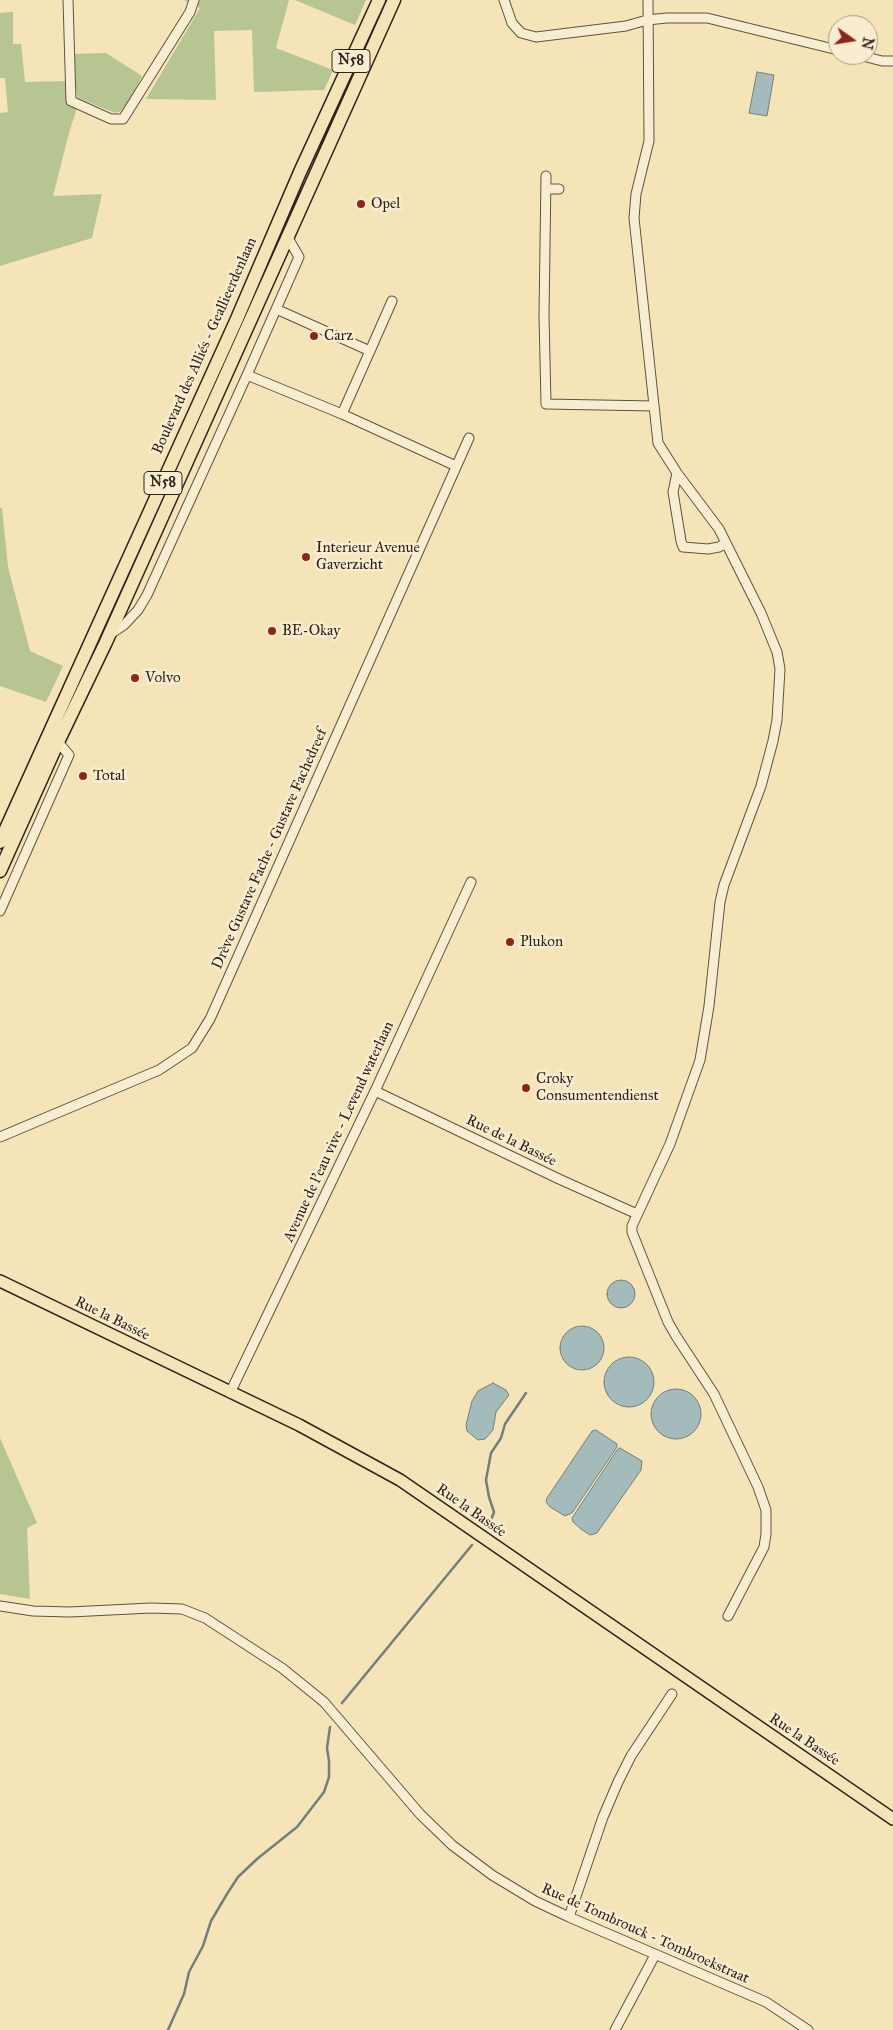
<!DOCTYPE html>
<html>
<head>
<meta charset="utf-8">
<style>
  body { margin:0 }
  #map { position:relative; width:893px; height:2030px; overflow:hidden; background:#f5e4b7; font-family:"IM FELL Great Primer",serif }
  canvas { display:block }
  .north { position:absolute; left:828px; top:15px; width:50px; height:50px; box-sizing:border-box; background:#f8edd0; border:1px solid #a79c88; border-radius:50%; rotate:103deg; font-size:14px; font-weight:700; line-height:20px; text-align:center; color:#2e221b }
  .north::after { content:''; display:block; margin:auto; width:18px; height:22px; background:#8f2418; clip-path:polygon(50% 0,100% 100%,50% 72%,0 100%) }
</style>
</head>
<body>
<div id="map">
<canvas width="893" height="2030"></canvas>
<div class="north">N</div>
</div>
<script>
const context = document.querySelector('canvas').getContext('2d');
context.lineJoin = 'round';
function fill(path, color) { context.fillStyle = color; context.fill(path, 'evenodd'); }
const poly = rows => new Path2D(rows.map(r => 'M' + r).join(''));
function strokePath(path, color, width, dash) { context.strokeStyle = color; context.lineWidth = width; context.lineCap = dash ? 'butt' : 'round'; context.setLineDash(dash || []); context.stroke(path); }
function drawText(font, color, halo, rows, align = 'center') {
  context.font = font + ' "IM FELL Great Primer",serif'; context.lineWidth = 5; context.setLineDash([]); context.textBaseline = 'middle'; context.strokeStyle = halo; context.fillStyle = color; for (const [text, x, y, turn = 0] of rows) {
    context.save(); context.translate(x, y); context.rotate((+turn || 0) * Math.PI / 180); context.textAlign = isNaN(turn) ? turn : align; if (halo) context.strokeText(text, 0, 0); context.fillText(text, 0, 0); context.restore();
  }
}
fill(poly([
  [184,0,289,0,276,48,333,70,324,90,254,92,252,30,214,31,216,100,146,99,200,8],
  [295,0,366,0,355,25],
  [13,12,13,44,21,44,25,82,67,81,77,108,69,133,53,196,102,194,92,238,0,266,0,113,8,112,5,78,0,78,0,13],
  [106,53,142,76,124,110,115,113,78,98,74,84,73,54],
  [0,508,2,508,8,567,30,651,63,666,46,702,0,686],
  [0,1438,37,1523,27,1528,30,1599,0,1594]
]), '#b7c592');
const water = poly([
  [757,72,774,75,767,116,749,113,757,72],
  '607 1294a14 14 0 1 1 28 0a14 14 0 1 1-28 0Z',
  '560 1348a22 22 0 1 1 44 0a22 22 0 1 1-44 0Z',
  '604 1382a25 25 0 1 1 50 0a25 25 0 1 1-50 0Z',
  [493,1383,506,1390,509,1395,496,1412,493,1430,485,1439,478,1440,467,1431,466,1425,472,1401,478,1391,493,1383],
  '651 1414a25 25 0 1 1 50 0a25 25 0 1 1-50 0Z',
  [596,1430,617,1444,617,1447,572,1513,565,1516,550,1507,546,1502,547,1498,592,1431,596,1430],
  [620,1448,642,1461,641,1470,597,1533,590,1535,581,1529,573,1522,572,1518,617,1450,620,1448]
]);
fill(water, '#a3bbbb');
strokePath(water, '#747e7b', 1);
strokePath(poly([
  [491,1520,494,1512,489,1497,486,1480,491,1453,501,1438,505,1424,526,1393],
  [342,1703,472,1545],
  [168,2030,184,1994,189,1972,203,1946,211,1921,227,1894,238,1877,257,1859,297,1827,324,1792,329,1777,329,1761,327,1748,330,1727]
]), '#747e7b', 2.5);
const minor = poly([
  [68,0,71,101,111,119,123,119,190,12,194,0],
  [504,0,512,23,521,33,536,37,626,26,647,20,667,18,707,18,838,50],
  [648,0,649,141,636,194,634,218,658,443,677,473,719,529,761,613,777,652,780,669,777,720,773,741,761,786,724,885,720,902,709,1006,700,1060,670,1144,632,1226,632,1232,668,1322,676,1336,714,1394,758,1487,766,1510,766,1534,764,1547,728,1616],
  [859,55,882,61,893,61],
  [546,176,544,315,546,404,654,406],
  [546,189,559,189],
  [276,309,370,351,342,414],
  [370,351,392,301],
  [247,375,342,414,456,466],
  [677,473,673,492,681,541,683,547,708,549,719,547,726,543],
  [109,635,124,625,138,610,147,595,247,375,299,257,287,236],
  [0,911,69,755,58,742],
  [375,1091,559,1179,637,1214],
  [0,1137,159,1070,192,1048,210,1019,469,438],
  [230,1393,375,1091,471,882],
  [0,1606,33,1611,70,1612,151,1608,182,1609,205,1618,282,1668,324,1702,420,1814,452,1845,492,1875,535,1901,569,1917,766,2002,808,2030],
  [569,1917,603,1817,618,1782,631,1756,672,1694],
  [615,2030,655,1955]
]);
const major = poly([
  [0,1281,299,1425,400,1480,893,1819]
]);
const highway = poly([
  [0,842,236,321,300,172,379,0],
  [0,871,58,742,106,642,394,0]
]);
strokePath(minor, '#605242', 11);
strokePath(major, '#2e221b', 14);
strokePath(highway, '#2e221b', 15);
strokePath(minor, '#f8edd0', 9);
strokePath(major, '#f5e4b7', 11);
strokePath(highway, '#f5e4b7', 12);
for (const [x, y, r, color] of [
  [361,204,5,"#8f2418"],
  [314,336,5,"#8f2418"],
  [306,557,5,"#8f2418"],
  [272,631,5,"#8f2418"],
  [135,678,5,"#8f2418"],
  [83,776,5,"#8f2418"],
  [510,942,5,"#8f2418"],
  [526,1088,5,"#8f2418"]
]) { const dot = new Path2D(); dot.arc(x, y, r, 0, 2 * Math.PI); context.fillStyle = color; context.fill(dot); strokePath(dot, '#f8edd0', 2); }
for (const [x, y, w] of [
  [351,61,38],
  [163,483,38]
]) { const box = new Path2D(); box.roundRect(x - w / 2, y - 11.5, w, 23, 4); context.fillStyle = '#f8edd0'; context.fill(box); strokePath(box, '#2e221b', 1); }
drawText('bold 14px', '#2e221b', null, [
  ["N58",351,61],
  ["N58",163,483]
]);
drawText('15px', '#2e221b', '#f8edd0', [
  ["Opel",371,204],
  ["Carz",324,336],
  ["Interieur Avenue",316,548],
  ["Gaverzicht",316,565],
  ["BE-Okay",282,631],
  ["Volvo",145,678],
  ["Total",93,776],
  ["Plukon",520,942],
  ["Croky",536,1079],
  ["Consumentendienst",536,1096]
], 'left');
drawText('15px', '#2e221b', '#f8edd0', [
  ["Boulevard des Alliés - Geallieerdenlaan",205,346,-66],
  ["Drève Gustave Fache - Gustave Fachedreef",270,849,-66],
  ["Avenue de l'eau vive - Levend waterlaan",339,1132,-65],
  ["Rue de la Bassée",511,1141,26],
  ["Rue la Bassée",112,1319,26],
  ["Rue la Bassée",471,1511,35],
  ["Rue la Bassée",804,1740,34],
  ["Rue de Tombrouck - Tombroekstraat",645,1934,24]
]);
</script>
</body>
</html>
